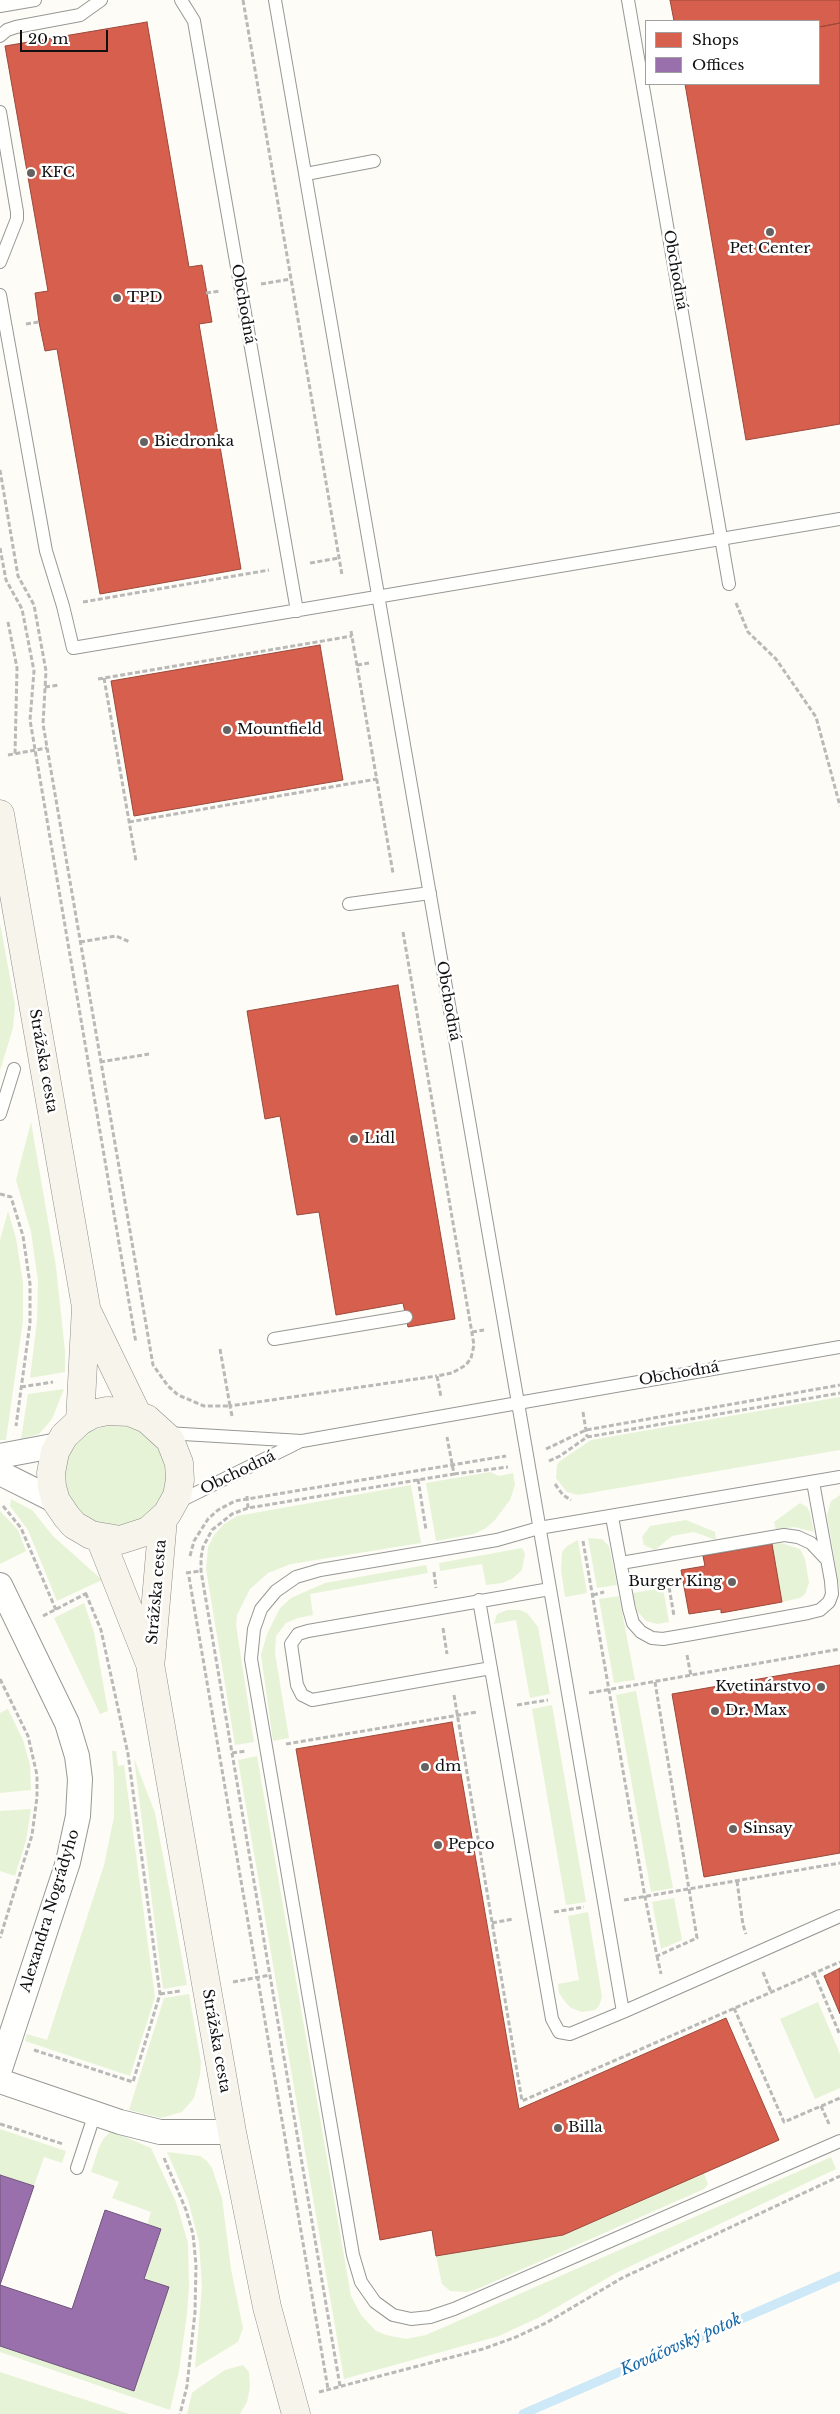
<!DOCTYPE html>
<html>
<head>
<meta charset="utf-8">
<style>
  body { margin:0 }
  #map { position:relative; width:840px; height:2414px; overflow:hidden; background:#fdfcf7; font-family:"Libre Baskerville",serif }
  canvas { display:block }
  .legend { position:absolute; left:645px; top:20px; width:175px; height:65px; box-sizing:border-box; background:#fff; border:1px solid #a0a0a0; margin:0; padding:6px 9px; list-style:none; font-size:15px; color:#111 }
  .legend li { display:flex; align-items:center; gap:10px; height:25px }
  .legend b { width:25px; border:1px solid #a0a0a0 }
  .scale { position:absolute; left:20px; top:30px; width:88px; height:22px; box-sizing:border-box; border:2px solid #111; border-top:0; padding-left:6px; font-size:15px; line-height:18px; white-space:nowrap; color:#111; -webkit-text-stroke:4px #fff; paint-order:stroke }
</style>
</head>
<body>
<div id="map">
<canvas width="840" height="2414"></canvas>
<ul class="legend">
<li><b style="height:14px;background:#d6604d"></b>Shops</li>
<li><b style="height:14px;background:#9970ab"></b>Offices</li>
</ul>
<div class="scale">20 m</div>
</div>
<script>
const context = document.querySelector('canvas').getContext('2d');
context.lineJoin = 'round';
function fill(path, color) { context.fillStyle = color; context.fill(path, 'evenodd'); }
const poly = rows => new Path2D(rows.map(r => 'M' + r).join(''));
function strokePath(path, color, width, dash) { context.strokeStyle = color; context.lineWidth = width; context.lineCap = dash ? 'butt' : 'round'; context.setLineDash(dash || []); context.stroke(path); }
function drawText(font, color, halo, rows, align = 'center') {
  context.font = font + ' "Libre Baskerville",serif'; context.lineWidth = 5; context.setLineDash([]); context.textBaseline = 'middle'; context.strokeStyle = halo; context.fillStyle = color; for (const [text, x, y, turn = 0] of rows) {
    context.save(); context.translate(x, y); context.rotate((+turn || 0) * Math.PI / 180); context.textAlign = isNaN(turn) ? turn : align; if (halo) context.strokeText(text, 0, 0); context.fillText(text, 0, 0); context.restore();
  }
}
fill(poly([
  [0,923,15,1005,13,1028,0,1071],
  [31,1122,56,1267,65,1351,65,1372,30,1378,37,1321,38,1281,31,1232,16,1180],
  [8,1211,16,1238,23,1283,23,1321,6,1440,0,1440,0,1240],
  [64,1389,52,1419,39,1434,21,1439,28,1394],
  [840,1397,840,1450,578,1495,567,1492,556,1478,557,1465,560,1461,591,1440],
  [108,1425,129,1426,139,1429,155,1441,169,1468,165,1498,136,1526,105,1528,79,1513,68,1495,64,1475,69,1455,74,1446,89,1432],
  [490,1472,499,1476,513,1473,515,1485,510,1500,495,1520,486,1528,474,1534,436,1541,426,1483],
  [411,1485,421,1543,291,1564,268,1573,250,1589,237,1615,236,1625,254,1742,235,1745,206,1569,208,1547,214,1535,224,1524,237,1516],
  [840,1495,840,1591,827,1515,831,1501],
  [11,1499,32,1510,53,1536,102,1580,57,1601,28,1530,10,1506],
  [800,1503,807,1507,810,1513,814,1532,794,1527,776,1530,774,1522],
  [0,1511,18,1530,26,1551,0,1564],
  [686,1520,715,1532,716,1540,694,1532,672,1536,655,1550,644,1545,642,1537,650,1526],
  [588,1538,602,1539,609,1546,617,1585,597,1588],
  [578,1540,587,1593,565,1597,561,1570,562,1552,567,1546],
  [781,1543,800,1549,805,1559,809,1583,805,1594,800,1598,782,1602,772,1544],
  [522,1548,525,1554,522,1570,512,1579,502,1583,486,1585,482,1564,440,1571,439,1563],
  [426,1565,428,1573,310,1594,313,1615,298,1618,286,1623,276,1636,275,1653,289,1738,273,1741,261,1655,267,1634,280,1608,291,1598,325,1583],
  [663,1588,669,1622,657,1624,646,1621,637,1611,633,1593],
  [619,1596,635,1680,614,1683,599,1599],
  [84,1603,94,1632,108,1711,100,1714,54,1618],
  [507,1610,520,1610,527,1613,538,1627,550,1694,530,1698,516,1620,494,1624,497,1614],
  [636,1691,673,1888,651,1892,616,1695],
  [552,1705,586,1902,566,1905,532,1709],
  [8,1709,23,1740,30,1765,31,1790,0,1793,0,1713],
  [112,1751,116,1751,118,1766,124,1765,155,1997,130,2076,25,2041,27,2034,47,2040,104,1865,114,1817,114,1777],
  [257,1756,351,2296,361,2315,376,2331,386,2335,406,2339,426,2335,831,2157,836,2169,616,2273,540,2317,499,2336,344,2379,238,1760],
  [134,1758,155,1813,187,1985,163,1989],
  [31,1809,26,1841,15,1876,0,1871,0,1811],
  [674,1898,682,1940,661,1949,652,1902],
  [588,1912,602,1997,599,2006,595,2010,582,2012,571,2008,566,2003,559,1993,558,1984,579,1980,568,1916],
  [189,1994,201,2062,200,2075,194,2098,182,2112,161,2118,129,2110,164,1998],
  [818,2002,840,2054,840,2088,815,2099,780,2019],
  [0,2129,66,2151,62,2163,44,2157,34,2186,0,2175],
  [111,2131,151,2148,176,2202,188,2243,189,2286,187,2314,179,2371,170,2410,0,2352,0,2346,134,2391,144,2279,161,2230,147,2225,151,2212,112,2198,119,2182,91,2172,99,2147,104,2138],
  [167,2152,200,2156,207,2161,212,2168,222,2198,231,2269,243,2328,238,2342,195,2368,202,2287,199,2242,188,2200],
  [704,2173,708,2184,704,2189,475,2290,467,2292,450,2291,442,2284,436,2256,563,2235],
  [243,2365,249,2372,250,2387,247,2402,240,2414,187,2414,192,2393,197,2389,225,2370],
  [0,2372,129,2414,0,2414]
]), '#e7f3d7');
const shops = poly([
  [670,0,840,0,840,23,819,27,819,21,674,21,670,0],
  [147,22,189,267,202,265,212,322,199,324,241,569,100,594,57,349,45,351,39,322,35,293,48,291,5,46,147,22],
  [840,23,840,424,746,440,685,84,819,84,819,27,840,23],
  [320,645,343,780,134,816,111,681,320,645],
  [398,985,455,1319,408,1327,403,1303,336,1315,319,1212,297,1215,280,1116,265,1119,247,1011,398,985],
  [772,1544,782,1602,721,1613,721,1609,689,1614,681,1570,705,1566,703,1556,772,1544],
  [840,1665,840,1853,704,1877,672,1694,840,1665],
  [452,1722,519,2109,726,2018,779,2140,563,2235,436,2256,432,2230,380,2240,296,1749,452,1722],
  [840,1968,840,2014,824,1976,840,1968]
]);
fill(shops, '#d6604d');
strokePath(shops, '#9b483b', 1);
const offices = poly([
  [0,2175,34,2186,0,2285,72,2309,105,2210,161,2229,144,2279,169,2287,134,2391,0,2346,0,2175]
]);
fill(offices, '#9970ab');
strokePath(offices, '#70547d', 1);
strokePath(poly([
  [523,2414,840,2276]
]), '#cde8f7', 9);
const lane = poly([
  [181,0,194,21,297,611],
  [628,0,729,584],
  [0,6,35,0],
  [0,36,7,30,16,27,80,15,101,0],
  [0,112,17,212,17,219,0,262],
  [306,174,374,161],
  [0,295,46,551,63,606,73,648,840,519],
  [349,904,430,893],
  [0,1114,14,1069],
  [274,1339,406,1317],
  [166,1433,302,1441,518,1403,275,0],
  [840,1477,539,1528,497,1540,320,1570,296,1577,276,1591,261,1609,254,1629,251,1659,353,2255,361,2282,375,2302,393,2315,411,2319,430,2317,454,2309,840,2141],
  [176,1503,299,1442],
  [612,1517,629,1609,633,1623,641,1632,652,1638,663,1639,692,1634,808,1613,820,1610,829,1602,832,1594,831,1581,813,1482],
  [621,1563,784,1535,798,1537,811,1543,827,1560],
  [479,1600,552,2019,559,2032,570,2034,623,2012,840,1916],
  [491,1668,312,1700,302,1695,297,1685,291,1644,298,1634,308,1631,550,1589],
  [623,2012,518,1403,840,1347],
  [77,2168,95,2113]
]);
const street = poly([
  [0,1456,58,1445],
  [0,1473,56,1501],
  [0,1585,67,1723,77,1756,80,1779,78,1816,68,1862,0,2069],
  [0,2081,120,2122,160,2132,232,2132]
]);
const secondary = poly([
  [0,814,86,1307,80,1421,64,1436,55,1452,51,1473,52,1487,56,1501,67,1517,74,1525,91,1535,120,1540,148,1531,167,1514,177,1496,180,1480,179,1463,170,1440,147,1419,130,1412,107,1411,93,1414,80,1421],
  [86,1309,137,1414],
  [100,1538,150,1664,232,2132,267,2307,296,2414],
  [151,1658,163,1519]
]);
strokePath(lane, '#979795', 14);
strokePath(street, '#979795', 26);
strokePath(secondary, '#8e8d8b', 29);
strokePath(poly([
  [243,0,342,575],
  [261,284,291,279],
  [206,293,220,291],
  [26,324,39,322],
  [0,470,18,576,34,605,46,671,43,724,153,1365,168,1386,178,1395,204,1406,230,1406,220,1349],
  [0,548,6,580,22,609,34,671,30,720,136,1343],
  [310,563,339,558],
  [83,602,269,570],
  [736,603,748,632,776,659,816,717,840,806],
  [8,622,17,668,15,754],
  [351,631,393,873],
  [357,665,369,663],
  [104,678,136,861],
  [98,679,352,636],
  [45,687,59,685],
  [8,755,47,748],
  [129,822,377,779],
  [403,932,474,1345,471,1358,466,1365,452,1373,437,1376,441,1397],
  [80,942,116,936,130,942],
  [100,1062,149,1054],
  [0,1194,11,1197,23,1236,30,1284,30,1323,16,1426],
  [472,1332,484,1330],
  [21,1387,53,1382],
  [583,1412,587,1437],
  [232,1416,230,1406,437,1376],
  [546,1449,586,1430,840,1385],
  [549,1461,560,1456,587,1437,840,1393],
  [454,1474,508,1467],
  [418,1479,426,1530],
  [555,1484,563,1495,571,1500],
  [247,1496,248,1508],
  [3,1506,21,1528,56,1610],
  [583,1541,645,1897,657,1956,697,1938,655,1682],
  [190,1556,194,1541,208,1519,218,1510,235,1501,506,1456],
  [434,1572,436,1588],
  [186,1573,201,1571],
  [189,1577,328,2389],
  [645,1585,668,1581,674,1616],
  [593,1595,604,1592],
  [43,1616,87,1593],
  [443,1628,447,1654],
  [687,1655,691,1676],
  [0,1679,28,1736,37,1775,37,1797,32,1835,0,1938],
  [589,1693,840,1649],
  [454,1695,522,2101,840,1962],
  [517,1705,548,1700],
  [286,1744,477,1712],
  [232,1753,246,1751],
  [737,1881,743,1925,746,1934],
  [624,1900,840,1863],
  [554,1912,584,1907],
  [492,1923,513,1919],
  [657,1956,661,1974],
  [763,1972,771,1992],
  [814,1973,840,2035],
  [233,1982,270,1975],
  [160,1994,180,1991],
  [734,2008,784,2122,840,2098],
  [34,2050,133,2082,160,1994,128,1754,101,1630,86,1594],
  [821,2106,829,2124],
  [0,2124,63,2144],
  [164,2158,186,2210,193,2234,196,2265,195,2312,187,2386,180,2414],
  [340,2386,201,1571,201,1558,203,1547,212,1530,232,1514,248,1508,454,1474,447,1437],
  [319,2392,483,2349,516,2337,546,2323,622,2278,840,2176]
]), '#b9b9b8', 3, [5, 2.5]);
strokePath(lane, '#fffffe', 12);
strokePath(street, '#fffffe', 24);
strokePath(secondary, '#f6f4eb', 28);
for (const [x, y, r, color] of [
  [31,173,5,"#646362"],
  [770,232,5,"#646362"],
  [117,298,5,"#646362"],
  [144,442,5,"#646362"],
  [227,730,5,"#646362"],
  [354,1139,5,"#646362"],
  [732,1582,5,"#646362"],
  [821,1687,5,"#646362"],
  [715,1711,5,"#646362"],
  [425,1767,5,"#646362"],
  [733,1829,5,"#646362"],
  [438,1845,5,"#646362"],
  [558,2128,5,"#646362"]
]) { const dot = new Path2D(); dot.arc(x, y, r, 0, 2 * Math.PI); context.fillStyle = color; context.fill(dot); strokePath(dot, '#fff', 2); }
drawText('15px', '#111', '#fff', [
  ["KFC",41,173],
  ["Pet Center",770,249,"center"],
  ["TPD",127,298],
  ["Biedronka",154,442],
  ["Mountfield",237,730],
  ["Lidl",364,1139],
  ["Burger King",722,1582,"right"],
  ["Kvetinárstvo",811,1687,"right"],
  ["Dr. Max",725,1711],
  ["dm",435,1767],
  ["Sinsay",743,1829],
  ["Pepco",448,1845],
  ["Billa",568,2128]
], 'left');
drawText('15px', '#111', '#fff', [
  ["Obchodná",675,270,80],
  ["Obchodná",243,304,80],
  ["Obchodná",448,1001,80],
  ["Strážska cesta",43,1061,80],
  ["Obchodná",679,1374,-10],
  ["Obchodná",238,1473,-26],
  ["Strážska cesta",157,1592,-85],
  ["Alexandra Nográdyho",50,1911,-73],
  ["Strážska cesta",216,2041,80]
]);
drawText('italic 16px', '#1768a6', '#fff', [
  ["Kováčovský potok",681,2345,-24]
]);
</script>
</body>
</html>
